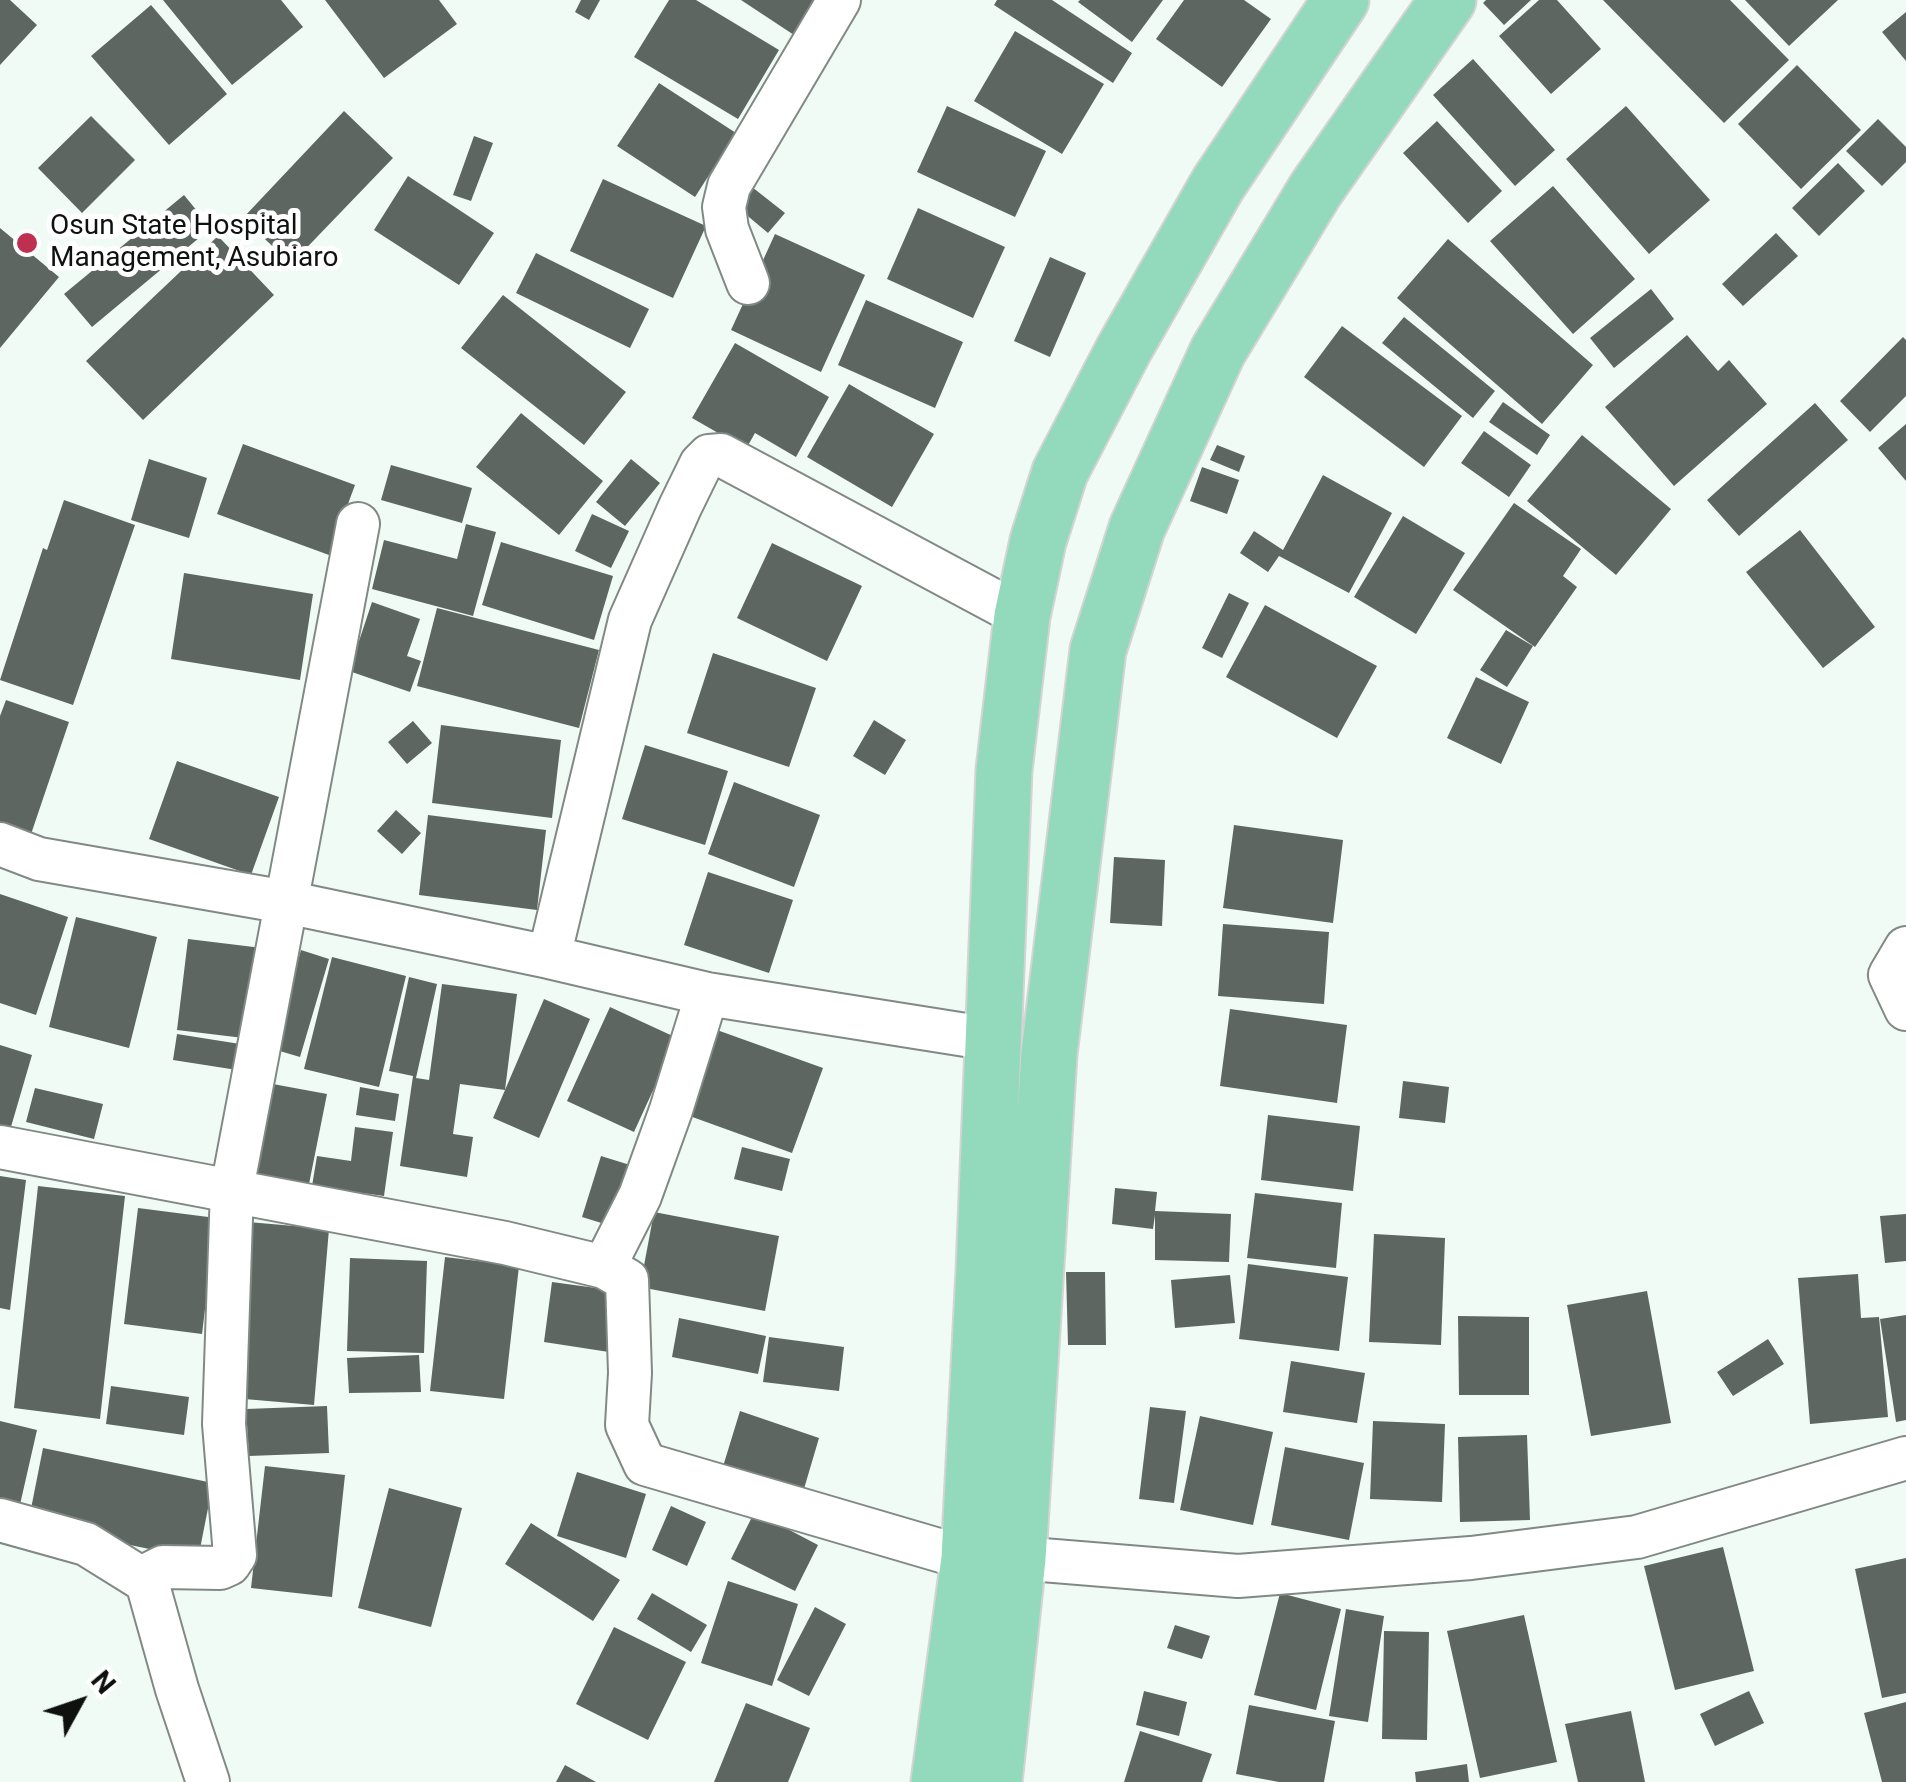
<!DOCTYPE html>
<html>
<head>
<meta charset="utf-8">
<style>
  body { margin:0 }
  #map { position:relative; width:1906px; height:1782px; overflow:hidden; background:#f1fbf6; font-family:Roboto,sans-serif }
  canvas { display:block }
  .north { position:absolute; left:30px; top:1652px; width:100px; height:100px; -webkit-text-stroke:8px #fff; paint-order:stroke; rotate:50deg; font-size:28px; font-weight:700; line-height:40px; text-align:center; color:#0e110f }
  .north::after { content:''; display:block; margin:auto; width:35px; height:45px; background:#0e110f; clip-path:polygon(50% 0,100% 100%,50% 72%,0 100%) }
</style>
</head>
<body>
<div id="map">
<canvas width="1906" height="1782"></canvas>
<div class="north">N</div>
</div>
<script>
const context = document.querySelector('canvas').getContext('2d');
context.lineJoin = 'round';
function fill(path, color) { context.fillStyle = color; context.fill(path, 'evenodd'); }
const poly = rows => new Path2D(rows.map(r => 'M' + r).join(''));
function strokePath(path, color, width, dash) { context.strokeStyle = color; context.lineWidth = width; context.lineCap = dash ? 'butt' : 'round'; context.setLineDash(dash || []); context.stroke(path); }
function drawText(font, color, halo, rows, align = 'center') {
  context.font = font + ' Roboto,sans-serif'; context.lineWidth = 10; context.setLineDash([]); context.textBaseline = 'middle'; context.strokeStyle = halo; context.fillStyle = color; for (const [text, x, y, turn = 0] of rows) {
    context.save(); context.translate(x, y); context.rotate((+turn || 0) * Math.PI / 180); context.textAlign = isNaN(turn) ? turn : align; if (halo) context.strokeText(text, 0, 0); context.fillText(text, 0, 0); context.restore();
  }
}
fill(poly([
  [0,0,10,0,37,25,0,65],
  [163,0,281,0,303,27,232,85],
  [325,0,439,0,457,24,384,78],
  [581,0,600,0,589,20,575,12],
  [669,0,696,0,779,50,738,119,634,57],
  [741,0,817,0,794,35],
  [997,0,1052,0,1132,53,1113,83,994,5],
  [1080,0,1163,0,1132,42,1078,2],
  [1184,0,1244,0,1271,19,1222,87,1156,39],
  [1486,0,1531,0,1504,25,1483,3],
  [1539,0,1557,0,1601,49,1551,94,1499,36],
  [1603,0,1730,0,1789,60,1724,123],
  [1745,0,1838,0,1789,46],
  [151,5,227,94,169,145,91,56],
  [1906,12,1906,61,1882,32],
  [1015,31,1104,84,1062,154,974,101],
  [1473,59,1555,150,1515,186,1433,95],
  [1797,65,1861,130,1801,189,1738,124],
  [659,83,736,133,695,197,617,146],
  [947,106,1046,151,1015,217,917,172],
  [1626,106,1710,200,1649,254,1566,159],
  [344,111,393,158,291,264,243,218],
  [91,116,135,160,82,213,38,168],
  [1878,119,1906,147,1906,162,1882,186,1846,151],
  [1437,121,1502,191,1468,223,1403,153],
  [474,136,493,143,471,201,453,195],
  [1838,163,1865,191,1819,236,1792,208],
  [408,176,494,233,459,285,374,230],
  [603,179,706,226,673,298,570,251],
  [1553,186,1635,279,1573,334,1490,241],
  [752,187,785,213,768,233,737,207],
  [184,195,211,228,92,327,64,294],
  [918,208,1005,247,973,318,887,279],
  [0,228,59,277,0,348],
  [1776,233,1798,256,1743,306,1722,284],
  [775,234,865,275,821,372,731,330],
  [218,236,274,295,143,420,86,361],
  [1448,239,1593,365,1542,424,1397,298],
  [536,253,649,309,630,348,516,293],
  [1050,257,1086,273,1050,357,1014,341],
  [1651,289,1674,319,1614,368,1590,338],
  [503,295,626,392,584,445,461,348],
  [866,300,963,342,935,408,838,365],
  [1404,317,1495,391,1473,418,1382,343],
  [1342,326,1462,416,1424,467,1304,377],
  [1687,335,1718,371,1729,360,1767,404,1674,486,1605,407],
  [1903,337,1906,340,1906,396,1870,432,1840,401],
  [735,343,829,397,796,457,755,433,746,449,692,418],
  [849,384,934,434,892,507,807,457],
  [1503,402,1550,435,1537,455,1489,422],
  [1815,403,1848,440,1739,536,1707,500],
  [521,413,603,481,559,535,476,467],
  [1906,424,1906,481,1878,448],
  [1484,431,1531,465,1509,497,1461,463],
  [1582,435,1671,509,1616,575,1527,501],
  [243,444,355,485,329,555,217,514],
  [1217,445,1245,456,1239,472,1210,460],
  [149,459,207,478,189,538,131,520],
  [631,459,660,483,625,526,596,502],
  [391,465,472,488,462,523,381,500],
  [1202,467,1239,480,1227,514,1190,501],
  [1323,475,1392,513,1349,593,1279,556,1268,572,1240,553,1254,531,1283,550],
  [64,500,135,525,73,705,0,680,43,548,47,550],
  [1514,503,1581,549,1563,576,1577,587,1535,647,1453,590],
  [592,514,629,531,611,568,575,551],
  [1403,516,1465,553,1416,634,1354,597],
  [466,524,496,532,473,616,372,589,384,540,457,559],
  [1800,530,1875,627,1823,668,1746,572],
  [501,542,613,576,594,640,482,605],
  [772,543,862,586,827,661,737,618],
  [184,573,313,594,300,680,171,659],
  [1229,593,1249,603,1222,658,1202,648],
  [372,602,420,619,407,656,421,661,410,692,349,671],
  [1265,605,1377,666,1337,738,1226,677],
  [437,608,599,650,579,728,417,686],
  [1506,630,1533,646,1507,687,1480,670],
  [713,653,816,688,789,767,687,733],
  [1476,677,1529,702,1501,764,1447,738],
  [6,700,69,722,28,843,0,834,0,716],
  [874,720,906,740,885,775,853,756],
  [413,721,432,743,407,764,388,742],
  [441,725,561,740,552,818,432,803],
  [645,745,728,771,705,845,622,819],
  [177,761,279,797,251,875,149,839],
  [734,782,820,815,794,887,708,854],
  [396,810,421,833,402,854,377,831],
  [428,815,546,830,537,910,419,895],
  [1234,825,1343,840,1333,923,1223,908],
  [1114,857,1165,860,1162,926,1110,923],
  [708,872,793,900,769,973,684,945],
  [0,894,68,917,36,1015,0,1003],
  [76,917,157,937,129,1048,49,1027],
  [1223,924,1329,932,1324,1004,1218,996],
  [188,939,262,948,252,1039,177,1030],
  [301,950,329,959,300,1057,273,1049],
  [332,957,406,976,379,1087,304,1069],
  [409,977,437,984,416,1078,429,1080,442,984,517,994,505,1090,460,1084,453,1134,473,1137,467,1177,400,1166,413,1076,389,1071],
  [544,999,590,1019,539,1138,493,1118],
  [610,1007,677,1038,634,1132,567,1101],
  [1230,1009,1347,1025,1337,1103,1220,1086],
  [703,1025,823,1068,792,1153,673,1110],
  [177,1034,240,1044,237,1070,173,1060],
  [0,1045,32,1055,6,1144,0,1143],
  [1403,1081,1449,1087,1445,1123,1399,1118],
  [262,1082,327,1094,307,1194,243,1181],
  [360,1087,399,1094,395,1121,356,1115],
  [35,1088,103,1104,94,1139,26,1122],
  [1268,1115,1360,1126,1353,1191,1261,1180],
  [355,1127,393,1132,384,1196,312,1186,317,1156,351,1161],
  [742,1147,790,1159,782,1191,734,1179],
  [601,1156,630,1165,611,1226,582,1217],
  [0,1176,26,1180,10,1310,0,1308],
  [38,1186,125,1196,100,1419,14,1408],
  [1115,1188,1157,1192,1155,1211,1231,1214,1229,1262,1155,1260,1155,1215,1153,1229,1112,1224],
  [1255,1193,1342,1203,1336,1268,1247,1258],
  [138,1208,216,1218,202,1334,124,1324],
  [654,1212,779,1236,765,1311,640,1287],
  [1906,1214,1906,1261,1885,1263,1880,1216],
  [248,1222,329,1229,314,1405,233,1398],
  [1374,1234,1445,1238,1441,1345,1369,1342],
  [445,1257,519,1266,504,1399,430,1391],
  [350,1258,427,1261,424,1353,347,1351],
  [1248,1264,1348,1277,1339,1351,1239,1339],
  [1066,1272,1105,1272,1106,1345,1068,1345],
  [1858,1274,1861,1318,1879,1317,1888,1417,1810,1424,1798,1278],
  [1230,1275,1235,1323,1175,1328,1171,1280],
  [552,1282,618,1291,609,1352,544,1342],
  [1647,1291,1671,1423,1591,1436,1567,1305],
  [1906,1315,1906,1420,1896,1422,1880,1319],
  [1458,1316,1529,1317,1529,1395,1459,1395],
  [679,1318,766,1336,758,1374,672,1357],
  [769,1337,844,1347,839,1391,763,1382],
  [1768,1339,1784,1364,1733,1396,1717,1372],
  [419,1355,421,1392,349,1393,347,1358],
  [1291,1361,1365,1373,1357,1423,1283,1412],
  [111,1386,189,1397,184,1435,106,1424],
  [327,1406,329,1453,249,1456,246,1409],
  [1150,1407,1186,1411,1174,1503,1139,1499],
  [740,1411,819,1438,801,1499,721,1473],
  [1200,1416,1273,1432,1253,1525,1180,1510],
  [0,1421,37,1430,19,1509,0,1504],
  [1373,1421,1445,1424,1442,1502,1370,1499],
  [1527,1435,1530,1520,1460,1522,1458,1437],
  [1285,1447,1364,1463,1349,1540,1271,1525],
  [43,1448,213,1483,198,1559,28,1524],
  [265,1466,345,1475,332,1597,251,1588],
  [577,1472,646,1494,626,1558,557,1536],
  [389,1488,462,1508,431,1627,358,1608],
  [760,1501,778,1524,818,1545,795,1591,731,1559],
  [671,1506,706,1522,687,1566,652,1550],
  [531,1523,620,1580,593,1621,505,1564],
  [1723,1547,1754,1671,1675,1690,1644,1566],
  [1906,1558,1906,1693,1882,1698,1855,1569],
  [728,1581,798,1604,772,1686,701,1663],
  [652,1593,707,1625,691,1652,637,1619],
  [1280,1593,1341,1609,1316,1710,1254,1695],
  [815,1607,846,1624,809,1696,777,1680],
  [1346,1609,1384,1616,1368,1722,1329,1716],
  [1524,1615,1557,1762,1480,1778,1447,1631],
  [1175,1625,1210,1636,1202,1659,1167,1648],
  [614,1627,686,1662,648,1740,576,1704],
  [1384,1631,1429,1632,1427,1740,1382,1739],
  [1144,1691,1187,1702,1179,1736,1136,1725],
  [1749,1691,1764,1723,1715,1746,1700,1714],
  [1906,1702,1906,1782,1882,1782,1864,1713],
  [746,1703,810,1728,788,1782,714,1782],
  [1249,1705,1335,1721,1324,1782,1279,1782,1236,1774],
  [1631,1711,1645,1782,1578,1782,1565,1724],
  [1140,1731,1212,1754,1202,1782,1124,1782],
  [1467,1764,1469,1782,1416,1782,1415,1772],
  [565,1765,596,1782,556,1782]
]), '#5e6661');
const minor = poly([
  [748,283,727,229,724,207,729,186,839,0],
  [0,844,39,859,286,902,549,957,707,994,991,1039],
  [1906,948,1890,975,1906,1009],
  [549,957,630,620,680,507,701,464,709,456,721,455,1022,616],
  [0,1147,505,1243,604,1267,627,1280,630,1373,627,1425,645,1464,969,1559],
  [604,1267,640,1196,671,1110,707,994],
  [0,1520,86,1544,147,1582,177,1689,208,1782],
  [1018,1558,1238,1576,1471,1558,1637,1537,1906,1458],
  [147,1582,153,1572,163,1567,220,1568,229,1564,235,1555,224,1424,232,1189,358,524]
]);
const primary = poly([
  [939,1782,969,1559,984,1271,1004,770,1022,616,1038,541,1060,472,1124,349,1218,184,1341,0],
  [994,1782,1018,1558,1049,1054,1098,650,1137,528,1218,351,1316,189,1448,0]
]);
strokePath(minor, '#818985', 46);
strokePath(primary, '#d4d4d4', 59);
strokePath(minor, '#fff', 42);
strokePath(primary, '#93d9bc', 55);
for (const [x, y, r, color] of [
  [27,243,12,"#bf2f50"]
]) { const dot = new Path2D(); dot.arc(x, y, r, 0, 2 * Math.PI); context.fillStyle = color; context.fill(dot); strokePath(dot, '#fff', 4); }
drawText('28px', '#0e110f', '#fff', [
  ["Osun State Hospital",50,227],
  ["Management, Asubiaro",50,259]
], 'left');
</script>
</body>
</html>
